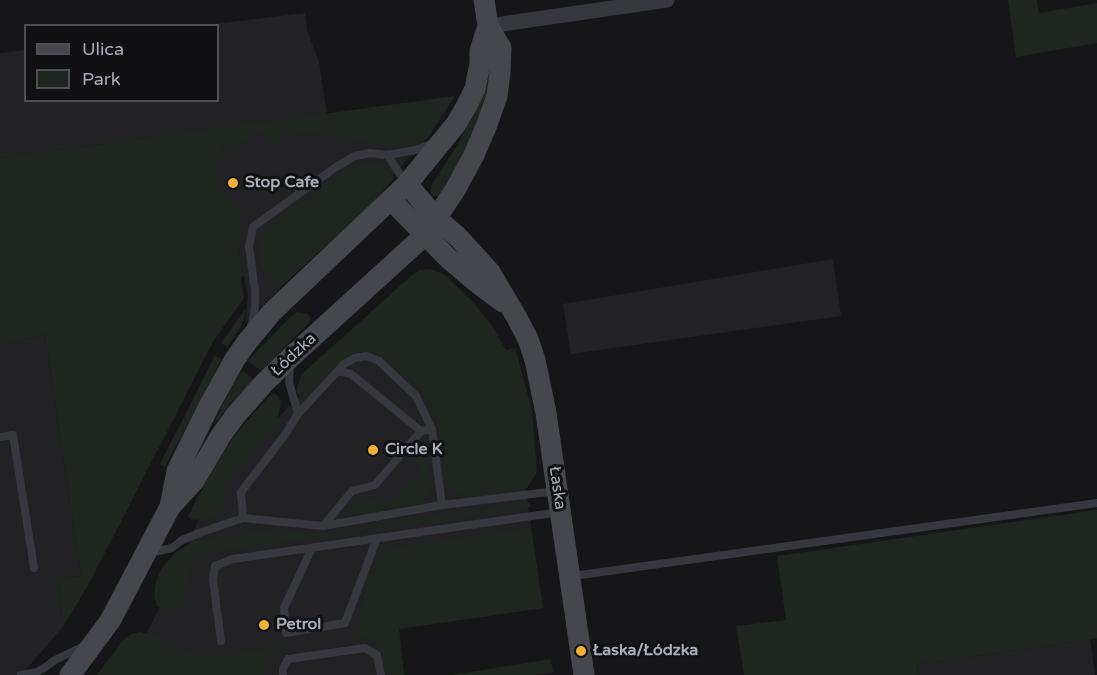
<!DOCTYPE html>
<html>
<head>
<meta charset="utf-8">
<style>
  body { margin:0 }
  #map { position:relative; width:1097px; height:675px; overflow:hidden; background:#161618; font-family:"Varela Round",sans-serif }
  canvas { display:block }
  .legend { position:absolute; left:24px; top:24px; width:195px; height:78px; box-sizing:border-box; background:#111113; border:2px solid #4d4f55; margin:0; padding:8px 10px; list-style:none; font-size:18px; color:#a8adb8 }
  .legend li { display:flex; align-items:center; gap:12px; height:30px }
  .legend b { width:30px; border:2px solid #4d4f55 }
</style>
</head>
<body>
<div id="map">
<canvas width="1097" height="675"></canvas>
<ul class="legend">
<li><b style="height:8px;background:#45474d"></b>Ulica</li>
<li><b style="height:16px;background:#1e261f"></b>Park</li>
</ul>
</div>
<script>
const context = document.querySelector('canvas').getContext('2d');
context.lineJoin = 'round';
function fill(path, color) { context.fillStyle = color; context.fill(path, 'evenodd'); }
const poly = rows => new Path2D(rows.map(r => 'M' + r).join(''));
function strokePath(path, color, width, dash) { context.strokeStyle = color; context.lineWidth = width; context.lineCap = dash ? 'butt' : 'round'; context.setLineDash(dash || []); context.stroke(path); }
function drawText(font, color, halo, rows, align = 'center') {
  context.font = font + ' "Varela Round",sans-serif'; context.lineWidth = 6; context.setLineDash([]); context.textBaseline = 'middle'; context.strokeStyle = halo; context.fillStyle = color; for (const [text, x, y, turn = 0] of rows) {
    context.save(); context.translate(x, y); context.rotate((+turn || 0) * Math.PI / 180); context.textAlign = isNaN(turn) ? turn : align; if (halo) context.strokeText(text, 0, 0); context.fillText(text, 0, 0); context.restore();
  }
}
fill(poly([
  [305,13,307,30,319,62,327,114,455,96,429,136,368,202,245,322,248,297,238,247,185,133,0,158,0,53,25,50,26,100,218,100,218,26,207,25],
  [833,259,841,316,571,354,563,304],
  [395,325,508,370,543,608,399,629,404,675,122,675,128,668,170,588,209,494,234,464,317,377],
  [45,335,81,576,59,579,63,627,21,675,0,675,0,345],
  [1090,639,1095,675,918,675,917,665]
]), '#222225');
fill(poly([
  [1008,0,1037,0,1039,13,1097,3,1097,43,1016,57],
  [490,49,492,68,487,99,466,148,441,194,438,196,433,196,431,193,431,186,459,142,479,103],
  [455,96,429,136,414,143,400,147,291,130,271,144,262,131,259,131,231,151,225,143,220,146,226,155,209,167,244,218,241,224,238,239,238,247,244,276,241,277,244,298,214,340,90,582,63,627,59,579,81,576,45,335,0,345,0,158],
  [368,162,383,165,394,178,373,203,285,283,281,284,271,279,261,265,259,252,262,233,270,224,342,173,354,166],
  [428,269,434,270,446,276,474,303,492,326,506,350,515,348,532,410,537,472,527,488,471,497,465,496,453,490,446,480,436,421,424,396,412,381,385,359,371,351,362,351,354,353,339,363,327,373,306,396,301,397,297,393,297,387,302,374,411,276,420,270],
  [246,308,244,320,241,326,227,347,221,343],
  [297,312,308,314,311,319,310,322,261,371,248,361,290,317],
  [215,355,222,359,165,467,160,464],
  [242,370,254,380,232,402,216,422,215,420,228,394],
  [271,394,275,394,278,396,281,402,277,421,272,431,229,480,224,490,224,507,221,513,209,519,192,520,190,519,188,516,189,514,208,478,227,446,245,423],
  [420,452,425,452,427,456,432,482,427,498,421,504,415,506,354,516,351,514,350,511,352,504,374,500,386,510,422,467,412,458],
  [525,503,530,503,531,507,194,555,189,575,182,598,175,607,169,610,164,611,157,606,154,596,156,581,161,569,175,553,194,541,278,529,289,529,311,533,326,533],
  [1097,510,1097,638,917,665,918,675,744,675,736,626,786,620,777,556],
  [531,528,543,608,399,629,404,675,387,675,384,657,377,644,368,639,356,637,365,591,370,576,376,563,385,554,397,547],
  [140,632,154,635,187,652,209,657,292,645,274,652,264,663,264,675,97,675,123,640,131,634],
  [551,659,553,673,535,675,452,675]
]), '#1e261f');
strokePath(poly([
  [387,155,406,183],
  [251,326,254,316,255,304,255,291,249,246,253,227,336,167,355,156,370,153,387,155,416,150,431,144],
  [366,356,379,361,416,396,432,429,442,505,323,526,243,518,241,492,284,436,298,414,344,364,355,358,366,356],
  [290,363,289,382,298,414],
  [338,371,351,374,421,431],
  [0,437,13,435,34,568],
  [442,505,557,491],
  [323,526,352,491,375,485,421,431,432,429],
  [312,548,284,608,286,633,345,623,377,538],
  [149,553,172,548,182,540,202,532,243,518],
  [573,576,1097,503],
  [221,641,213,579,215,566,233,559,560,512],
  [21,675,37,672,44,668,55,660,84,646],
  [283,675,283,669,288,659,365,648,377,655,381,675]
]), '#37383d', 8);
strokePath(poly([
  [488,26,667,0]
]), '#37383d', 15);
strokePath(poly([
  [407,184,437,219,458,237,490,272,517,318,528,339,535,360,546,413,584,675],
  [391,200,448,258,475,281,503,302],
  [170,507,177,471,209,406,235,359,247,342,272,312,407,184,456,124,466,107,475,89,480,63,480,51,488,26],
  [70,675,110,621,170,507,194,481,220,437,235,416,264,383,291,357,425,235,455,190,474,155,486,127,497,96,500,73,501,48,488,26,484,0]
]), '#45474d', 21);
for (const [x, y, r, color] of [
  [233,183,6,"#f2b134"],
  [373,450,6,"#f2b134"],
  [264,625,6,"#f2b134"],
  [581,651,6,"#f2b134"]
]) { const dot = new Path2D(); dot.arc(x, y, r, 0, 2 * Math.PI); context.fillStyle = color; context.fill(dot); strokePath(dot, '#111113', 2); }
drawText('bold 16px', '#a8adb8', '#111113', [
  ["Stop Cafe",245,183],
  ["Circle K",385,450],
  ["Petrol",276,625],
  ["Łaska/Łódzka",593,651]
], 'left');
drawText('16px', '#a8adb8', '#111113', [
  ["Łódzka",294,355,-43],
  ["Łaska",557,488,82]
]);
</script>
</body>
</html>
